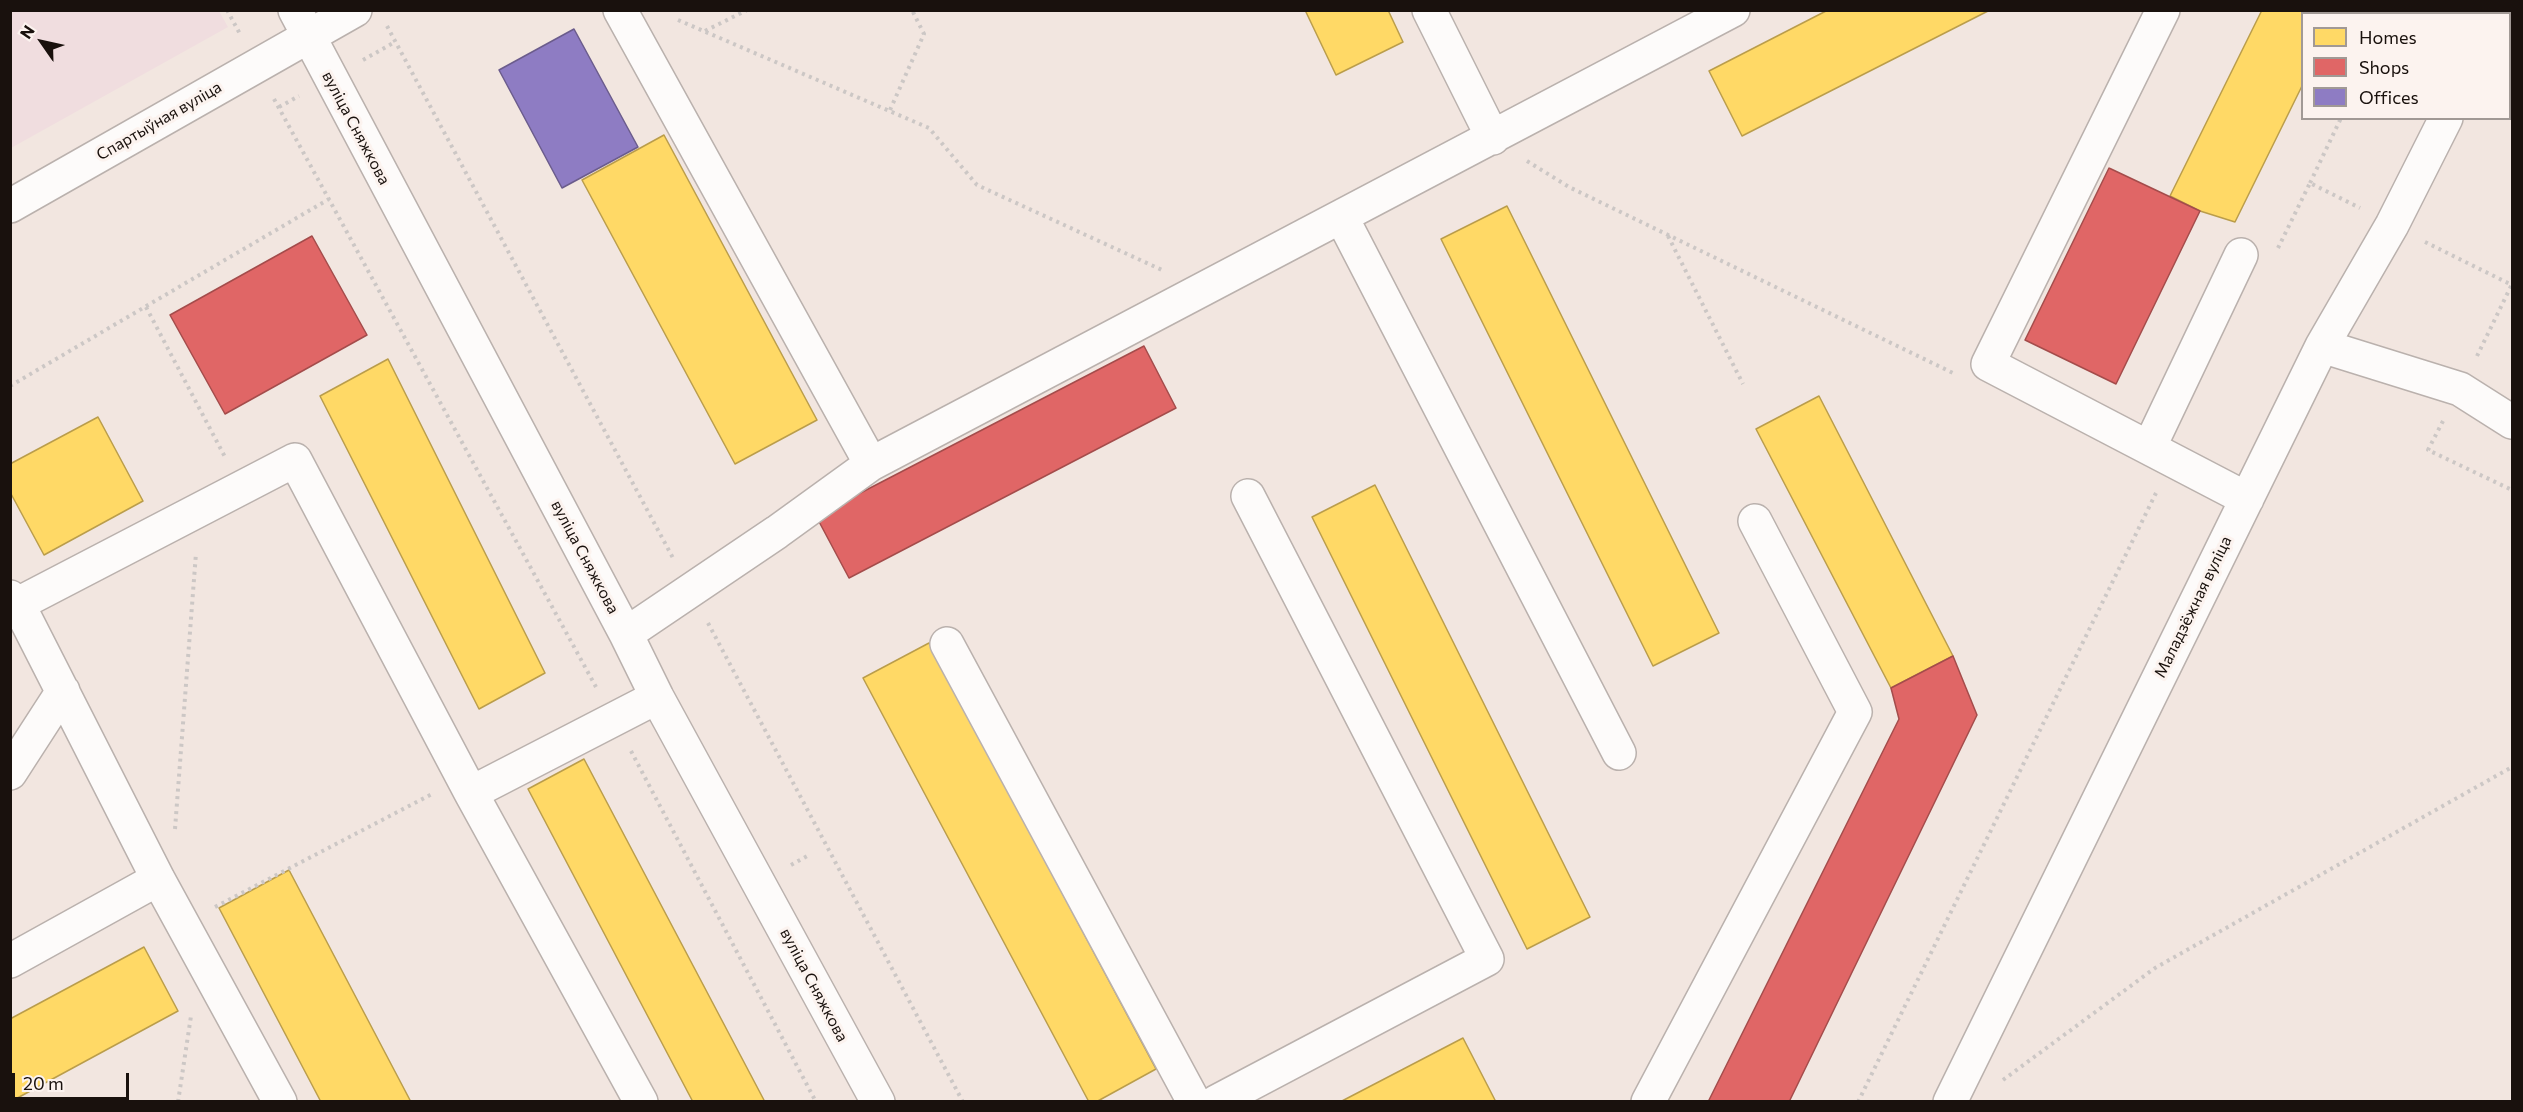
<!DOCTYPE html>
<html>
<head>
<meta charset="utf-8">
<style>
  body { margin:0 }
  #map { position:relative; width:2523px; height:1112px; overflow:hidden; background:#f2e6e0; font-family:Commissioner,sans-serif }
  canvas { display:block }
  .frame { position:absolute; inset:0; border:12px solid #19110d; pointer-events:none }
  .legend { position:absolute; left:2301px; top:12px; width:210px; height:108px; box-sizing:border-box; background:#fcf3ef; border:2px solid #a19995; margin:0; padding:8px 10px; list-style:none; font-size:18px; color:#19110d }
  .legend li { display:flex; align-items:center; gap:12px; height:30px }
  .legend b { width:30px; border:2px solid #a19995 }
  .north { position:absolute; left:12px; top:12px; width:60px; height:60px; -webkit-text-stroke:4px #fcf3ef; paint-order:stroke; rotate:304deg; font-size:16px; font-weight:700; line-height:24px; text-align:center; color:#19110d }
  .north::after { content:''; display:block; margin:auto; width:21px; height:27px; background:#19110d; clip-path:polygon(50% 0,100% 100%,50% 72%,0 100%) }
  .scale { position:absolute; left:12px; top:1073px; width:117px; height:27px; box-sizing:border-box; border:3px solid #19110d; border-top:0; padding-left:8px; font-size:18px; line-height:21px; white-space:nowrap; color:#19110d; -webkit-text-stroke:4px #fcf3ef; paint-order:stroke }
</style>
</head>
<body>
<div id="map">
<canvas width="2523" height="1112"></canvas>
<div class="frame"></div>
<ul class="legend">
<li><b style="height:16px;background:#ffd966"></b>Homes</li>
<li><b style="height:16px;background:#e06666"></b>Shops</li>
<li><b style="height:16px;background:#8e7cc3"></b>Offices</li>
</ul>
<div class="north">N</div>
<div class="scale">20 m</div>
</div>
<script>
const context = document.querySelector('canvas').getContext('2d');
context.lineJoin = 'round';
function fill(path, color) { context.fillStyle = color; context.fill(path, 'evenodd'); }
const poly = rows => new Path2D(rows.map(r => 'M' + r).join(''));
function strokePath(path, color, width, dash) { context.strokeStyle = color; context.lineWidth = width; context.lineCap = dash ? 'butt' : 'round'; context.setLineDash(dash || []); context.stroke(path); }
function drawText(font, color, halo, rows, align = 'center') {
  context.font = font + ' Commissioner,sans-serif'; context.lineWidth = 6; context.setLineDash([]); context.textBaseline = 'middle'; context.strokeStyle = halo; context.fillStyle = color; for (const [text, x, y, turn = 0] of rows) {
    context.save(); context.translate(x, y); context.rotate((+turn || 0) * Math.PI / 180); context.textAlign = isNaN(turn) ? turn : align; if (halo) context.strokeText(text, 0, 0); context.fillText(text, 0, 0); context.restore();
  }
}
fill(poly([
  [11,10,219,11,228,27,11,148]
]), '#f0dddf');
const homes = poly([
  [1305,10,1388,10,1403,42,1336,75,1305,10],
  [1828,10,1990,10,1742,136,1709,71,1828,10],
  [2262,10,2340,10,2338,14,2302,14,2302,86,2235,222,2200,211,2170,196,2262,10],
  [664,135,817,420,735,464,582,180,664,135],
  [1507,206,1719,633,1653,666,1441,239,1507,206],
  [388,359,545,673,479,709,320,396,388,359],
  [1819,396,1953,656,1891,688,1756,429,1819,396],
  [98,417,143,501,44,555,10,492,10,464,98,417],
  [1375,485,1590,917,1527,949,1312,517,1375,485],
  [929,643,1156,1069,1096,1102,1089,1102,863,678,929,643],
  [584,759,765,1102,693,1102,528,789,584,759],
  [289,870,411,1102,321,1102,219,908,289,870],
  [144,947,178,1011,10,1102,10,1019,144,947],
  [1463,1038,1496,1102,1340,1102,1463,1038]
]);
fill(homes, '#ffd966');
strokePath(homes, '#ba9d4b', 1.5);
const shops = poly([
  [2109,168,2200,211,2116,384,2025,340,2109,168],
  [312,236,367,335,225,414,170,315,312,236],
  [1144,346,1176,408,849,578,816,516,1144,346],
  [1953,656,1977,715,1789,1102,1708,1102,1899,719,1891,688,1953,656]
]);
fill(shops, '#e06666');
strokePath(shops, '#a44c4b', 1.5);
const offices = poly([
  [574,29,638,147,562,188,499,70,574,29]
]);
fill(offices, '#8e7cc3');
strokePath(offices, '#6b5c8c', 1.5);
const minor = poly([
  [295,10,626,634,657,697,878,1102],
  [620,10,871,464],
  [1429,10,1493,138],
  [2163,10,1988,364,2247,499],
  [2499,14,2501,10],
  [10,206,355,10],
  [1342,218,1619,753],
  [2322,346,2460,389,2512,422],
  [2149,448,2241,255],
  [10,597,18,604,295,460,471,793],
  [18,604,158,879,280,1102],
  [626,634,777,532,871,464,1733,10],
  [947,644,1194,1102],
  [10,773,63,691],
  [10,961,158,879],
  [641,1102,471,793,657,697],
  [1216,1102,1487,959,1248,496],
  [1648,1102,1855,712,1755,521],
  [1950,1102,2322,346,2392,225,2446,118]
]);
strokePath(minor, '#bab1ad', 36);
strokePath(poly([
  [227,10,240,34],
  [2392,14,2393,10],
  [678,20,929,128,977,185,1162,270],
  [387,26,673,558],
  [705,31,747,10],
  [363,60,395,42],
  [274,99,596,687],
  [279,107,299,96],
  [890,110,924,34,912,10],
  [1527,161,1569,187,1953,373],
  [2310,183,2341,118],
  [1668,236,1743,384],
  [2425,242,2512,285],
  [2278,248,2310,183,2360,208],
  [146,307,225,457],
  [2477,356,2512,284],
  [10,386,329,199],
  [2443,421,2428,450,2512,490],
  [708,623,963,1102],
  [631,751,816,1102],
  [175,829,196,553],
  [791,865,809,855],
  [215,907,432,794],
  [2003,1080,2155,968,2512,767],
  [178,1102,191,1016],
  [1858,1102,2156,493]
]), '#ccc7c5', 4, [3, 4.5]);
strokePath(minor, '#fdfbfa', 33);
drawText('16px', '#19110d', '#fcf3ef', [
  ["Спартыўная вуліца",159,121,-30],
  ["вуліца Сняжкова",356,128,62],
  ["вуліца Сняжкова",585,557,62],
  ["Маладзёжная вуліца",2193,607,-64],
  ["вуліца Сняжкова",814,985,62]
]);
</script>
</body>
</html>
